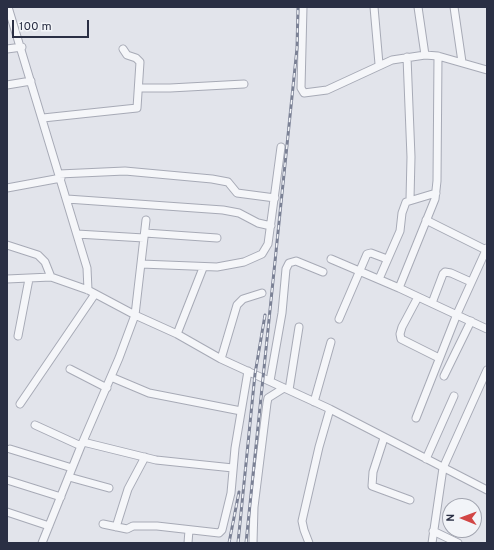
<!DOCTYPE html>
<html>
<head>
<meta charset="utf-8">
<style>
  body { margin:0 }
  #map { position:relative; width:494px; height:550px; overflow:hidden; background:#e2e4eb; font-family:Overpass,sans-serif }
  canvas { display:block }
  .frame { position:absolute; inset:0; border:8px solid #2a2f44; pointer-events:none }
  .north { position:absolute; left:442px; top:498px; width:40px; height:40px; box-sizing:border-box; background:#f2f4f8; border:1px solid #a2a5b0; border-radius:50%; rotate:271deg; font-size:11px; font-weight:700; line-height:16px; text-align:center; color:#2a2f44 }
  .north::after { content:''; display:block; margin:auto; width:14px; height:18px; background:#d24645; clip-path:polygon(50% 0,100% 100%,50% 72%,0 100%) }
  .scale { position:absolute; left:12px; top:20px; width:77px; height:18px; box-sizing:border-box; border:2px solid #2a2f44; border-top:0; padding-left:5px; font-size:12px; line-height:14px; white-space:nowrap; color:#2a2f44; -webkit-text-stroke:3px #f2f4f8; paint-order:stroke }
</style>
</head>
<body>
<div id="map">
<canvas width="494" height="550"></canvas>
<div class="frame"></div>
<div class="north">N</div>
<div class="scale">100 m</div>
</div>
<script>
const context = document.querySelector('canvas').getContext('2d');
context.lineJoin = 'round';
const poly = rows => new Path2D(rows.map(r => 'M' + r).join(''));
function strokePath(path, color, width, dash) { context.strokeStyle = color; context.lineWidth = width; context.lineCap = dash ? 'butt' : 'round'; context.setLineDash(dash || []); context.stroke(path); }
const minor = poly([
  [8,7,87,268,88,290],
  [303,7,301,88,304,93,327,90,392,60,425,55],
  [374,7,379,64],
  [418,7,425,55,438,56,437,181,435,199,399,288,487,329],
  [454,7,462,62],
  [7,49,22,47],
  [438,56,487,70],
  [407,57,411,157,410,199],
  [7,85,31,81],
  [139,88,170,88,244,84],
  [43,118,137,108,140,62,136,58,127,55,123,49],
  [59,174,125,171,212,179,228,182,237,193,275,198],
  [7,188,61,178],
  [67,199,223,210,239,213,258,223,271,226],
  [426,220,486,250],
  [145,233,217,238],
  [77,234,144,238],
  [7,245,38,255,45,262,51,277],
  [331,259,399,288],
  [141,264,217,267,244,262,262,254,268,244,281,147],
  [7,279,51,277,88,290,135,315,177,334,221,359,330,409,487,490],
  [379,279,400,231,402,213,406,202,436,193],
  [418,297,402,327,400,334,401,339,439,358],
  [432,303,443,274,445,272,451,273,471,282],
  [339,319,367,254,371,253,387,259],
  [177,334,203,268],
  [18,336,29,279],
  [221,359,237,305,243,299,262,293],
  [70,369,107,388],
  [444,376,471,321],
  [111,377,149,393,241,411],
  [270,381,282,313,286,269,289,263,296,261,323,272],
  [289,390,299,327],
  [314,402,331,342],
  [20,404,95,294],
  [416,418,457,314,487,248],
  [35,425,81,446],
  [384,438,373,472,372,486,410,500],
  [83,442,156,460,233,468],
  [10,449,72,468],
  [426,459,454,396],
  [69,477,109,488],
  [7,480,61,497],
  [7,512,49,526],
  [103,524,127,529,133,526,157,526,219,533,222,530,231,493,235,448,248,371],
  [116,527,128,489,145,457],
  [433,531,458,543],
  [42,543,81,446,119,358,135,315,146,220],
  [188,543,189,530],
  [253,543,254,507,267,403,268,398,284,388],
  [309,543,304,530,302,521,319,447,330,409],
  [432,543,443,468,487,370]
]);
strokePath(minor, '#a7aab6', 9);
strokePath(minor, '#f5f6f9', 7);
const rail = poly([
  [229,543,239,492],
  [238,543,255,374,265,315],
  [246,543,297,48,298,7]
]);
strokePath(rail, '#7b8195', 3);
strokePath(rail, '#f2f4f8', 1.5, [4.5]);
</script>
</body>
</html>
